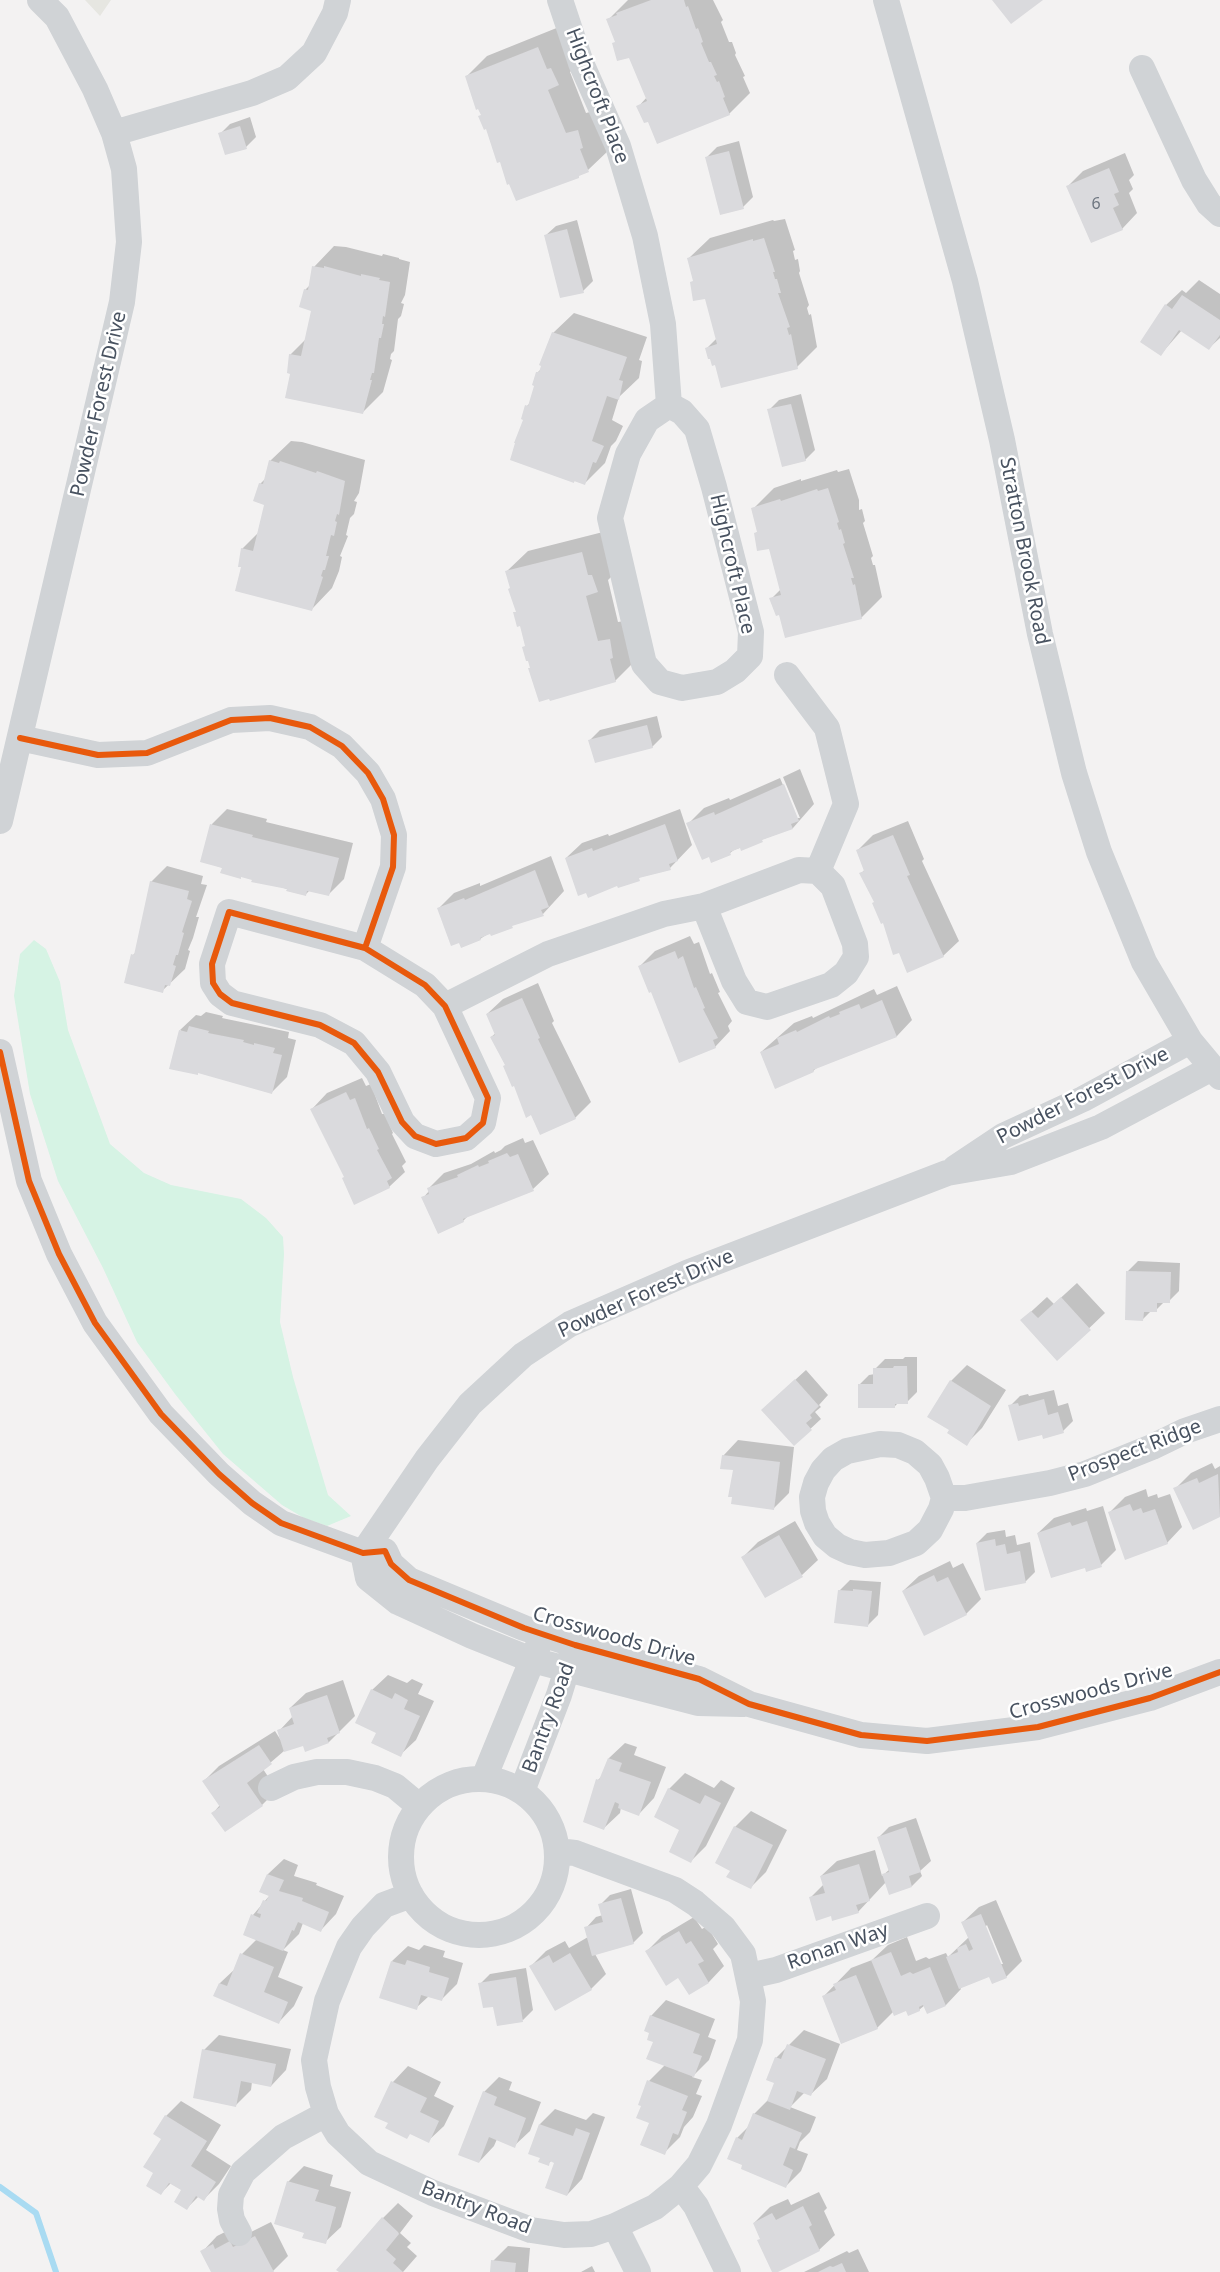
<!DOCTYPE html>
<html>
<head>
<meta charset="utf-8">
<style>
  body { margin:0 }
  canvas { display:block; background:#f3f2f2 }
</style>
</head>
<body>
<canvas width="1220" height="2272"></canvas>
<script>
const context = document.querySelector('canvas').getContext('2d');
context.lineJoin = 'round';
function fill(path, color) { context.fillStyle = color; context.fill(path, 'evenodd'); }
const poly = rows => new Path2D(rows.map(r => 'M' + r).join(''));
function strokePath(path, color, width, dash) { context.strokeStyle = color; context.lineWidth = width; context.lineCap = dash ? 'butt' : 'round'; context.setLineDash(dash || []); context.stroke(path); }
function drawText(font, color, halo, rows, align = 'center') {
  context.font = font + ' "Noto Sans",sans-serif'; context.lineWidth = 5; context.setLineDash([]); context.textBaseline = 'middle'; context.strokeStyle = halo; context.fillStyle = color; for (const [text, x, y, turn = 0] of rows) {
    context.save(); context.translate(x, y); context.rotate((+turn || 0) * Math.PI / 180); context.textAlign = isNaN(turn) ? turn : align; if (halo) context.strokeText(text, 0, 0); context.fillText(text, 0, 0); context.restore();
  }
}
fill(poly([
  [85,0,111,0,100,16]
]), '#e6e6e1');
fill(poly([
  [34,940,46,949,60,982,68,1030,110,1144,144,1173,171,1185,241,1199,266,1218,283,1237,284,1254,280,1322,293,1377,328,1495,351,1516,327,1526,304,1518,282,1505,223,1454,175,1394,137,1342,103,1268,58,1181,30,1094,14,996,20,954]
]), '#d6f3e4');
fill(poly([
  [628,0,713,0,723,20,721,22,729,42,732,42,736,53,735,55,745,76,743,77,750,93,729,114,648,120,638,107,647,97,630,56,617,41,608,20],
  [559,27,579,63,570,72,586,113,598,110,609,150,588,170,501,160,466,77,487,56],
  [250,117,256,137,246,147,220,134,230,124],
  [739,141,753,197,743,207,707,157,717,147],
  [1125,153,1134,175,1129,180,1133,189,1129,193,1137,213,1122,229,1068,186,1083,171],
  [785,219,795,250,793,251,795,260,798,259,800,271,799,273,809,305,807,308,809,315,811,314,817,347,797,367,716,363,707,348,717,338,706,297,695,280,689,258,710,238,773,220,774,221],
  [577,220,593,281,583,291,545,236,556,226],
  [334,246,346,247,382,256,383,254,399,258,399,259,410,262,405,295,401,303,404,304,401,316,398,319,394,351,391,354,390,359,392,360,383,392,363,412,292,373,290,355,306,339,312,310,305,290,310,285,314,267],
  [1199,280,1220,294,1220,338,1209,348,1182,330,1161,354,1166,305,1182,290,1186,293],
  [574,313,647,337,639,360,642,361,639,378,619,397,612,420,623,426,616,441,611,446,605,463,585,483,575,480,574,482,525,419,527,406,531,402,538,372,541,369,553,333],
  [801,394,815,450,805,460,769,410,779,400],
  [291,441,302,442,365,460,359,493,354,501,357,502,354,514,350,518,346,535,348,536,340,556,342,557,339,571,332,588,312,609,243,566,242,549,259,532,266,504,260,484,265,479,270,461],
  [849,469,859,500,859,510,862,509,865,521,863,523,873,556,871,558,873,565,875,565,882,597,861,618,780,613,771,599,781,589,770,547,756,533,759,530,753,509,774,488,801,479,801,481,837,470,838,472],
  [603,532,618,570,608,580,618,622,630,620,635,661,615,681,531,667,521,624,515,613,517,611,507,571,528,551],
  [657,716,662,737,652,747,590,740,600,730],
  [800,769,814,804,793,828,734,850,730,853,688,824,704,808,729,798,730,800,780,778,797,818,800,818,783,777],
  [227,809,267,819,266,822,353,843,344,879,328,895,310,890,305,895,202,861,212,824],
  [680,809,692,845,670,868,618,884,566,858,582,843,608,834,609,836],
  [908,821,924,859,922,861,959,941,943,956,861,874,865,869,857,851,873,835],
  [551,856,564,891,543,914,491,932,480,939,460,941,438,909,454,893,480,883,480,886],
  [167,866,203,876,201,884,207,885,196,917,199,917,193,938,188,950,190,951,185,969,162,991,133,955,136,952,151,882],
  [690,936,694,944,699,942,710,974,712,973,720,992,718,993,732,1021,728,1026,730,1031,715,1047,640,966,655,951],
  [538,983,554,1021,552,1023,591,1102,575,1118,541,1133,491,1037,496,1033,487,1014,503,999],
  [897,986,912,1020,897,1036,818,1067,813,1071,761,1052,794,1023,812,1016,813,1018,874,989,877,995],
  [206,1012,223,1016,222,1018,289,1032,288,1038,296,1040,287,1077,272,1092,180,1030,196,1015,201,1016],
  [362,1078,366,1086,371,1084,382,1114,385,1114,393,1133,392,1134,406,1162,402,1166,405,1172,389,1187,345,1176,312,1109,327,1093],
  [523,1138,525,1143,533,1140,549,1174,533,1189,468,1216,463,1221,423,1198,429,1191,428,1189,444,1173,471,1164,494,1151,495,1153,501,1150,505,1146],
  [1138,1261,1180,1263,1179,1291,1169,1301,1165,1301,1156,1310,1152,1310,1143,1319,1128,1271],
  [1077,1283,1105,1313,1057,1359,1022,1320,1047,1297,1054,1304],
  [905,1357,917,1357,917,1392,907,1402,899,1402,894,1407,859,1385,869,1375,875,1374,875,1369,885,1359,903,1359],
  [967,1365,1006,1390,982,1428,966,1444,951,1429,929,1416,951,1381],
  [806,1370,828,1395,819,1405,821,1407,815,1412,821,1419,794,1444,773,1400],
  [1054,1390,1058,1406,1068,1403,1073,1421,1063,1431,1043,1433,1010,1406,1020,1396,1028,1394,1029,1396],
  [738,1440,794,1447,789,1493,774,1508,723,1456],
  [1212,1463,1215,1469,1220,1466,1220,1516,1193,1528,1175,1489,1191,1473],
  [1146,1489,1148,1497,1157,1494,1158,1498,1170,1494,1182,1527,1167,1543,1110,1512,1125,1497],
  [1103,1506,1116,1550,1101,1565,1086,1566,1038,1533,1054,1518,1086,1508,1087,1511],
  [795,1521,818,1560,802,1575,765,1596,743,1557,758,1542],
  [1005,1530,1006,1537,1015,1535,1017,1545,1030,1542,1035,1572,1025,1582,977,1543,987,1533],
  [950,1561,953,1568,963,1563,981,1599,966,1614,903,1591,919,1576],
  [850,1580,881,1582,878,1615,868,1625,839,1591],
  [388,1675,407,1683,412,1679,423,1684,418,1694,434,1701,416,1740,400,1755,378,1732,372,1690],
  [343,1680,355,1716,329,1742,304,1744,284,1751,263,1769,277,1790,262,1805,213,1813,220,1805,204,1781,219,1766,275,1731,280,1739,279,1731,293,1716,290,1708,306,1693],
  [625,1743,637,1747,634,1755,666,1767,654,1798,639,1814,621,1807,620,1813,604,1828,598,1780,602,1776,609,1758],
  [685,1773,714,1788,721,1780,735,1788,706,1846,691,1861,669,1789],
  [751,1811,787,1830,766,1872,750,1888,732,1870,717,1863,735,1827],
  [916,1818,931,1861,920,1871,922,1876,912,1886,886,1882,858,1912,832,1915,810,1898,824,1884,821,1876,837,1861,875,1850,882,1876,890,1869,879,1837,889,1827],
  [284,1859,298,1865,294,1876,317,1883,316,1885,344,1896,336,1914,321,1930,303,1923,299,1934,283,1950,288,1952,278,1977,303,1987,294,2006,279,2022,215,1995,220,1983,236,1968,242,1954,257,1939,253,1915,270,1895,261,1891,268,1874],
  [631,1889,643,1933,633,1943,595,1954,606,1974,591,1989,531,1966,546,1951,565,1941,569,1948,588,1937,586,1928,596,1917,603,1915,600,1905,610,1895],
  [996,1900,1022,1961,1006,1977,990,1975,960,1987,961,1989,946,2005,928,2012,925,2005,919,2010,893,2012,877,2028,824,1996,851,1968,872,1960,888,1945,907,1937,916,1961,926,1957,929,1959,946,1953,948,1957,969,1937,963,1922,979,1907],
  [987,1925,1003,1964,1000,1964,985,1927],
  [694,1917,702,1929,707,1926,718,1944,713,1949,724,1966,709,1982,689,1993,679,1976,647,1951,662,1936],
  [424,1945,445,1951,443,1957,463,1963,457,1984,441,2000,429,1996,416,2008,392,1961,408,1946,419,1950],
  [526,1968,533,2010,523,2020,494,2005,480,1984,490,1974],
  [666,2000,715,2019,708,2037,716,2040,709,2060,692,2077,702,2080,696,2094,702,2096,693,2117,684,2127,680,2137,664,2153,651,2122,649,2081,665,2065,655,2041,651,2016],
  [804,2030,840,2044,827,2079,811,2094,805,2092,790,2107,816,2117,810,2132,800,2142,797,2150,808,2154,801,2171,786,2186,744,2164,737,2138,750,2125,754,2114,769,2099,776,2082,776,2058],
  [219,2035,291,2049,286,2070,271,2086,252,2082,251,2090,235,2106,204,2050],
  [408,2066,441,2082,434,2096,454,2106,444,2126,428,2141,390,2122,393,2082],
  [499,2077,512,2082,509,2090,541,2102,530,2131,514,2146,497,2139,494,2146,479,2162,484,2092],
  [181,2101,221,2125,206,2150,231,2166,219,2184,204,2199,199,2196,187,2208,183,2190,172,2182,161,2193,155,2173,166,2116],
  [555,2109,586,2120,593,2113,605,2117,582,2179,567,2195,556,2162,552,2160,548,2164,540,2124],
  [304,2166,333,2175,330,2186,351,2192,341,2227,325,2242,306,2232,288,2182],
  [819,2192,827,2208,824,2211,835,2235,819,2250,774,2272,754,2223,770,2207,788,2199,791,2205],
  [398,2203,413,2216,400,2233,411,2243,407,2247,417,2256,403,2272,341,2272,383,2218],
  [271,2222,288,2256,273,2271,212,2272,202,2252,217,2236,229,2230,249,2233],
  [508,2246,530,2248,528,2272,492,2272,493,2261],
  [858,2249,869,2272,804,2272,847,2251,849,2253],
  [592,2266,595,2272,581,2272]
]), '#0003');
strokePath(poly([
  [0,2187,36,2213,56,2272]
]), '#a9dbf2', 6);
fill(poly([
  [651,0,684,0,686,7,688,6,696,29,698,28,703,42,701,43,709,62,711,62,717,75,714,76,717,82,719,81,725,97,723,98,730,115,657,144,648,122,644,123,636,106,647,101,629,58,617,61,612,43,615,42,606,19,617,15,616,13],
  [992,0,1043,0,1011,24],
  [538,47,547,69,551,68,559,85,548,90,566,133,578,130,583,148,580,149,589,172,579,176,579,178,516,201,509,184,507,185,500,162,497,163,486,129,484,130,478,116,481,115,478,109,476,110,465,76],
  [240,126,247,149,225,155,218,133],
  [729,151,744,209,720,215,705,157],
  [1109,168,1119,192,1114,194,1119,205,1113,208,1123,230,1091,243,1066,186],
  [567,229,584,293,560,298,544,235],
  [764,238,775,272,773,272,775,279,777,279,781,293,778,293,790,327,787,328,789,335,791,334,798,369,721,388,715,365,712,366,710,359,708,359,705,348,717,344,705,299,693,301,690,282,693,281,687,258,753,239,753,241],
  [312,266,324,268,324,266,361,276,361,274,380,278,379,280,390,282,385,317,383,316,382,324,384,324,381,338,379,338,374,373,372,373,370,380,372,380,363,414,285,398,290,374,287,373,289,354,301,356,311,311,299,307,304,289,308,290],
  [1182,295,1220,320,1220,335,1209,350,1179,330,1161,356,1140,342,1165,304,1172,309],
  [552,332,627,357,619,380,623,381,619,400,607,396,592,441,604,446,596,463,593,462,585,485,574,481,574,483,510,460,515,443,514,443,523,420,521,419,525,405,528,406,534,386,532,385,536,372,539,372,541,366,539,365],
  [791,404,806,461,782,467,767,409],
  [269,460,279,463,280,461,316,473,317,471,345,481,339,515,337,514,335,521,337,522,334,536,331,535,326,556,329,556,325,570,323,570,321,576,323,577,312,611,235,591,241,567,238,567,241,548,253,551,264,505,253,501,259,483,263,484],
  [828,488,839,522,837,523,839,530,841,529,845,543,843,544,854,578,851,578,853,585,855,584,862,619,785,638,779,615,776,616,769,598,781,595,769,549,757,551,754,533,757,532,751,508,780,499,781,501,817,489,818,491],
  [582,552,588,575,592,575,598,592,586,596,598,641,610,639,613,658,610,659,616,682,550,701,549,699,539,702,528,668,530,668,528,661,526,661,522,647,525,646,520,626,517,627,513,612,516,612,508,589,510,588,505,571],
  [647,725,653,748,595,763,588,740],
  [784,784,799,821,791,824,793,829,762,840,763,842,741,851,740,848,730,852,731,855,711,863,709,857,702,860,686,823,714,812,715,815],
  [210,824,253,835,252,837,339,858,329,896,307,891,306,896,286,891,287,889,251,882,252,880,241,877,241,879,220,873,222,868,200,862],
  [665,824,678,861,669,864,671,870,639,878,640,881,618,888,617,886,588,898,586,893,578,896,565,858,592,848,593,851],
  [893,835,910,875,907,876,944,957,907,973,899,953,893,955,883,923,881,924,872,903,874,902,859,873,864,871,856,850],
  [535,870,549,907,541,910,544,916,512,926,513,928,491,936,490,934,480,938,481,940,461,948,459,943,451,946,437,908,464,898,465,900],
  [150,881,189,891,187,899,192,901,182,932,184,933,178,955,176,955,173,965,176,966,170,986,165,985,163,993,124,983,131,954,134,955],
  [675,951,678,959,683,956,694,988,696,987,705,1008,703,1009,718,1038,713,1040,716,1048,679,1063,651,992,649,993,638,966],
  [522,998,540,1038,538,1039,576,1119,540,1135,531,1115,526,1118,514,1086,512,1087,503,1066,505,1065,490,1037,495,1035,486,1014],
  [882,1000,897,1037,813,1070,814,1072,775,1089,760,1052,779,1044,777,1038,796,1030,797,1032,829,1016,830,1018,840,1014,839,1012,859,1004,861,1009],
  [189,1026,209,1031,208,1033,244,1040,243,1042,254,1045,254,1043,275,1048,273,1053,282,1055,272,1094,198,1073,198,1075,169,1069,179,1030,187,1032],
  [346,1092,350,1100,355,1098,367,1129,369,1128,379,1149,377,1150,392,1178,387,1181,390,1188,354,1205,342,1178,344,1177,310,1109],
  [507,1153,510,1157,518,1154,534,1191,463,1219,464,1222,438,1234,421,1197,429,1194,427,1188,458,1177,457,1175,478,1165,479,1167,489,1163,488,1161],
  [1126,1271,1171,1272,1170,1303,1157,1303,1157,1312,1144,1312,1143,1321,1125,1320],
  [1061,1297,1091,1330,1057,1361,1020,1320,1031,1311,1038,1318],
  [894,1366,907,1366,908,1404,895,1404,895,1408,858,1408,858,1384,873,1384,873,1368,893,1368],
  [795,1379,819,1406,810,1415,812,1418,806,1423,812,1430,794,1446,761,1410],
  [950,1380,991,1406,967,1446,947,1433,949,1430,927,1417],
  [1044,1399,1048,1415,1058,1412,1064,1433,1043,1439,1042,1435,1018,1441,1008,1405,1018,1403,1019,1406],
  [722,1455,780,1462,774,1510,731,1504,732,1497,728,1497,733,1470,720,1469],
  [1218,1474,1220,1517,1193,1530,1173,1488,1197,1478,1199,1483],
  [1130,1504,1133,1511,1141,1508,1143,1513,1155,1509,1168,1544,1125,1560,1108,1512],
  [1087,1521,1102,1567,1086,1572,1085,1568,1051,1578,1037,1533,1070,1522,1072,1526],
  [779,1535,803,1577,765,1598,741,1557],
  [995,1539,996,1546,1005,1544,1007,1554,1020,1551,1026,1583,985,1591,976,1543],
  [934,1575,937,1582,948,1577,967,1615,924,1636,902,1591],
  [853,1589,872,1591,868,1627,834,1623,838,1590,853,1591],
  [371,1689,392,1699,395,1693,408,1700,404,1709,420,1716,401,1757,371,1743,376,1733,355,1723],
  [327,1695,340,1733,327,1738,329,1743,305,1752,303,1746,284,1752,277,1730,294,1724,289,1708],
  [259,1745,272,1764,247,1783,263,1806,225,1832,211,1813,220,1807,202,1781],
  [608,1758,622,1763,619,1771,651,1782,639,1816,618,1808,619,1804,615,1802,604,1830,583,1822,596,1779,599,1780],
  [668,1788,700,1804,705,1795,721,1803,691,1863,669,1852,679,1830,654,1817],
  [734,1826,773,1845,751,1889,726,1877,730,1871,715,1863],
  [906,1827,921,1872,909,1876,912,1887,889,1895,882,1874,889,1872,877,1837],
  [859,1864,870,1901,856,1905,859,1913,832,1921,831,1916,816,1921,809,1897,825,1893,820,1876],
  [267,1874,284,1880,279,1891,303,1898,302,1901,329,1912,321,1932,298,1922,294,1931,292,1930,283,1951,243,1935,251,1914,260,1918,261,1914,257,1913,263,1900,266,1901,269,1896,259,1892],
  [621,1898,634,1944,592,1956,584,1927,603,1922,598,1904],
  [981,1914,1007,1978,992,1984,989,1977,959,1989,946,1957,958,1952,957,1948,966,1944,969,1951,973,1949,961,1922],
  [679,1931,686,1944,691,1941,704,1961,698,1964,709,1983,689,1995,678,1978,666,1986,645,1951],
  [891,1952,901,1976,910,1972,913,1974,930,1967,946,2006,927,2014,923,2005,919,2007,920,2011,908,2016,906,2011,894,2016,871,1960],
  [240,1953,274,1967,264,1992,288,2002,279,2024,213,1996,219,1983,227,1986],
  [570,1953,592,1990,555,2011,529,1966,549,1955,553,1963],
  [407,1960,430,1967,429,1972,449,1978,442,2001,421,1995,417,2010,379,1998,391,1961,405,1965],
  [856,1975,878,2029,841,2044,822,1996,836,1990,833,1984],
  [516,1977,523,2022,497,2026,493,2007,483,2008,478,1983],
  [650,2015,700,2034,693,2053,702,2056,694,2077,646,2059,653,2042,647,2040,649,2033,644,2031],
  [787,2044,826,2059,811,2096,797,2091,790,2110,767,2101,774,2083,766,2080,775,2057,781,2059],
  [202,2049,276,2064,271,2087,241,2081,236,2107,193,2098],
  [647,2080,688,2096,682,2110,687,2112,678,2135,673,2133,665,2155,640,2145,649,2123,636,2118,641,2106,638,2105],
  [391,2081,427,2098,420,2112,439,2121,429,2143,410,2134,407,2139,385,2128,388,2123,374,2117],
  [483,2091,497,2097,494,2105,526,2118,515,2148,489,2137,479,2163,458,2155],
  [753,2113,802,2133,795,2149,790,2147,783,2165,793,2170,786,2188,741,2169,742,2165,727,2159,736,2137,742,2140],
  [165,2115,207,2141,191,2166,216,2182,204,2201,196,2196,187,2210,174,2202,181,2190,169,2183,161,2195,146,2186,153,2173,143,2167,161,2139,153,2134],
  [539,2124,573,2136,576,2128,590,2133,567,2196,545,2188,554,2163,550,2161,549,2166,538,2162,540,2158,528,2154],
  [287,2181,319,2190,315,2201,336,2207,326,2244,302,2238,304,2233,274,2224],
  [803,2206,812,2225,809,2227,820,2251,778,2272,772,2272,757,2240,760,2239,753,2223,772,2213,776,2220],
  [382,2217,398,2232,399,2234,386,2250,396,2259,393,2263,403,2272,339,2272,336,2270],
  [255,2236,274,2272,211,2272,200,2251,213,2244,215,2249,230,2241,233,2247],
  [491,2260,516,2263,515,2272,490,2272],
  [842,2263,846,2272,818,2272,830,2266,833,2267]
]), '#dadadd');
strokePath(poly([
  [560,0,581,63,618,146,645,236,663,324,669,405],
  [886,0,965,281,1002,440,1040,634,1074,773,1099,852,1144,962,1190,1041,1220,1077],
  [1142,68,1194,180,1209,204,1220,214],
  [114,133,252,93,287,78,314,53,335,13,338,0],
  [669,405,682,412,697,429,714,487,751,632,750,656,735,671,717,682,682,688,660,682,644,664,610,518,628,454,647,420,669,405],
  [787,675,827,728,846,804,818,871],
  [20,738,98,755,147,753,231,720,270,718,310,727,342,746,368,773,383,799,394,835,393,867,365,948,229,912,212,964,213,983,220,994,232,1003,320,1025,354,1043,378,1072,402,1122,415,1136,436,1144,466,1138,483,1123,488,1098,445,1006,425,985,365,948],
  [0,821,122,302,129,242,124,169,114,133,95,89,57,17,40,0],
  [445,1006,548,954,664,914,704,906,799,870,818,871,833,886,855,944,856,957,846,973,831,985,767,1007,747,1002,734,981,704,906],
  [0,1052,29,1181,59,1254,95,1323,161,1414,219,1474,252,1503,281,1523,363,1553,385,1551,391,1564,409,1580,524,1628,575,1645,699,1679,749,1704,861,1735,927,1741,1038,1727,1150,1698,1220,1672],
  [955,1168,1003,1136,1083,1099,1190,1041],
  [880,1444,898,1445,915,1452,930,1465,937,1478,944,1498,941,1509,930,1530,916,1543,889,1553,865,1555,850,1552,837,1546,825,1536,817,1523,813,1511,812,1497,816,1483,823,1470,833,1459,847,1451,880,1444],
  [944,1498,965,1498,1050,1483,1085,1474,1152,1447,1185,1431,1220,1419],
  [363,1553,427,1459,470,1404,523,1355,570,1324,687,1273,947,1173,1011,1162,1101,1127,1212,1068],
  [363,1553,368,1578,398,1602,472,1636,532,1660,698,1703,742,1704],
  [484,1778,538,1646],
  '401 1857a78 78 0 1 1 156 0a78 78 0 1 1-156 0Z',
  [271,1788,294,1777,317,1772,347,1772,375,1778,395,1786,419,1806],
  [522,1791,559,1695,572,1653],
  [411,1895,384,1905,363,1927,349,1947,327,2001,314,2060,318,2087,326,2114,338,2134,369,2163,433,2193,531,2230,564,2235,591,2234,615,2226,655,2207,681,2186,699,2165,719,2125,750,2040,753,2001,743,1954,723,1927,695,1903,675,1890,575,1853,558,1851],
  [749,1976,776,1970,927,1916],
  [681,2186,696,2206,728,2272],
  [615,2226,638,2272],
  [239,2233,232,2220,230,2209,231,2195,243,2172,283,2137,326,2114]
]), '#d0d3d6', 26);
strokePath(poly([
  [20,738,98,755,147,753,231,720,270,718,310,727,342,746,368,773,383,799,394,835,393,867,365,948,229,912,212,964,213,983,220,994,232,1003,320,1025,354,1043,378,1072,402,1122,415,1136,436,1144,466,1138,483,1123,488,1098,445,1006,425,985,365,948],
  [0,1052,29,1181,59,1254,95,1323,161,1414,219,1474,252,1503,281,1523,363,1553,385,1551,391,1564,409,1580,524,1628,575,1645,699,1679,749,1704,861,1735,927,1741,1038,1727,1150,1698,1220,1672]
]), '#e8590c', 6);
drawText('16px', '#6e7680', null, [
  ["6",1096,204]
]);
drawText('20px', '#485260', '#fff', [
  ["Highcroft Place",597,96,69],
  ["Powder Forest Drive",99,404,-77],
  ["Stratton Brook Road",1024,551,79],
  ["Highcroft Place",732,564,77],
  ["Powder Forest Drive",1083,1096,-27],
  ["Powder Forest Drive",646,1294,-24],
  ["Prospect Ridge",1135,1451,-21],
  ["Crosswoods Drive",614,1637,16],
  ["Crosswoods Drive",1091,1692,-15],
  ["Bantry Road",549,1718,-70],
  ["Ronan Way",838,1947,-19],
  ["Bantry Road",476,2208,21]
]);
</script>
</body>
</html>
